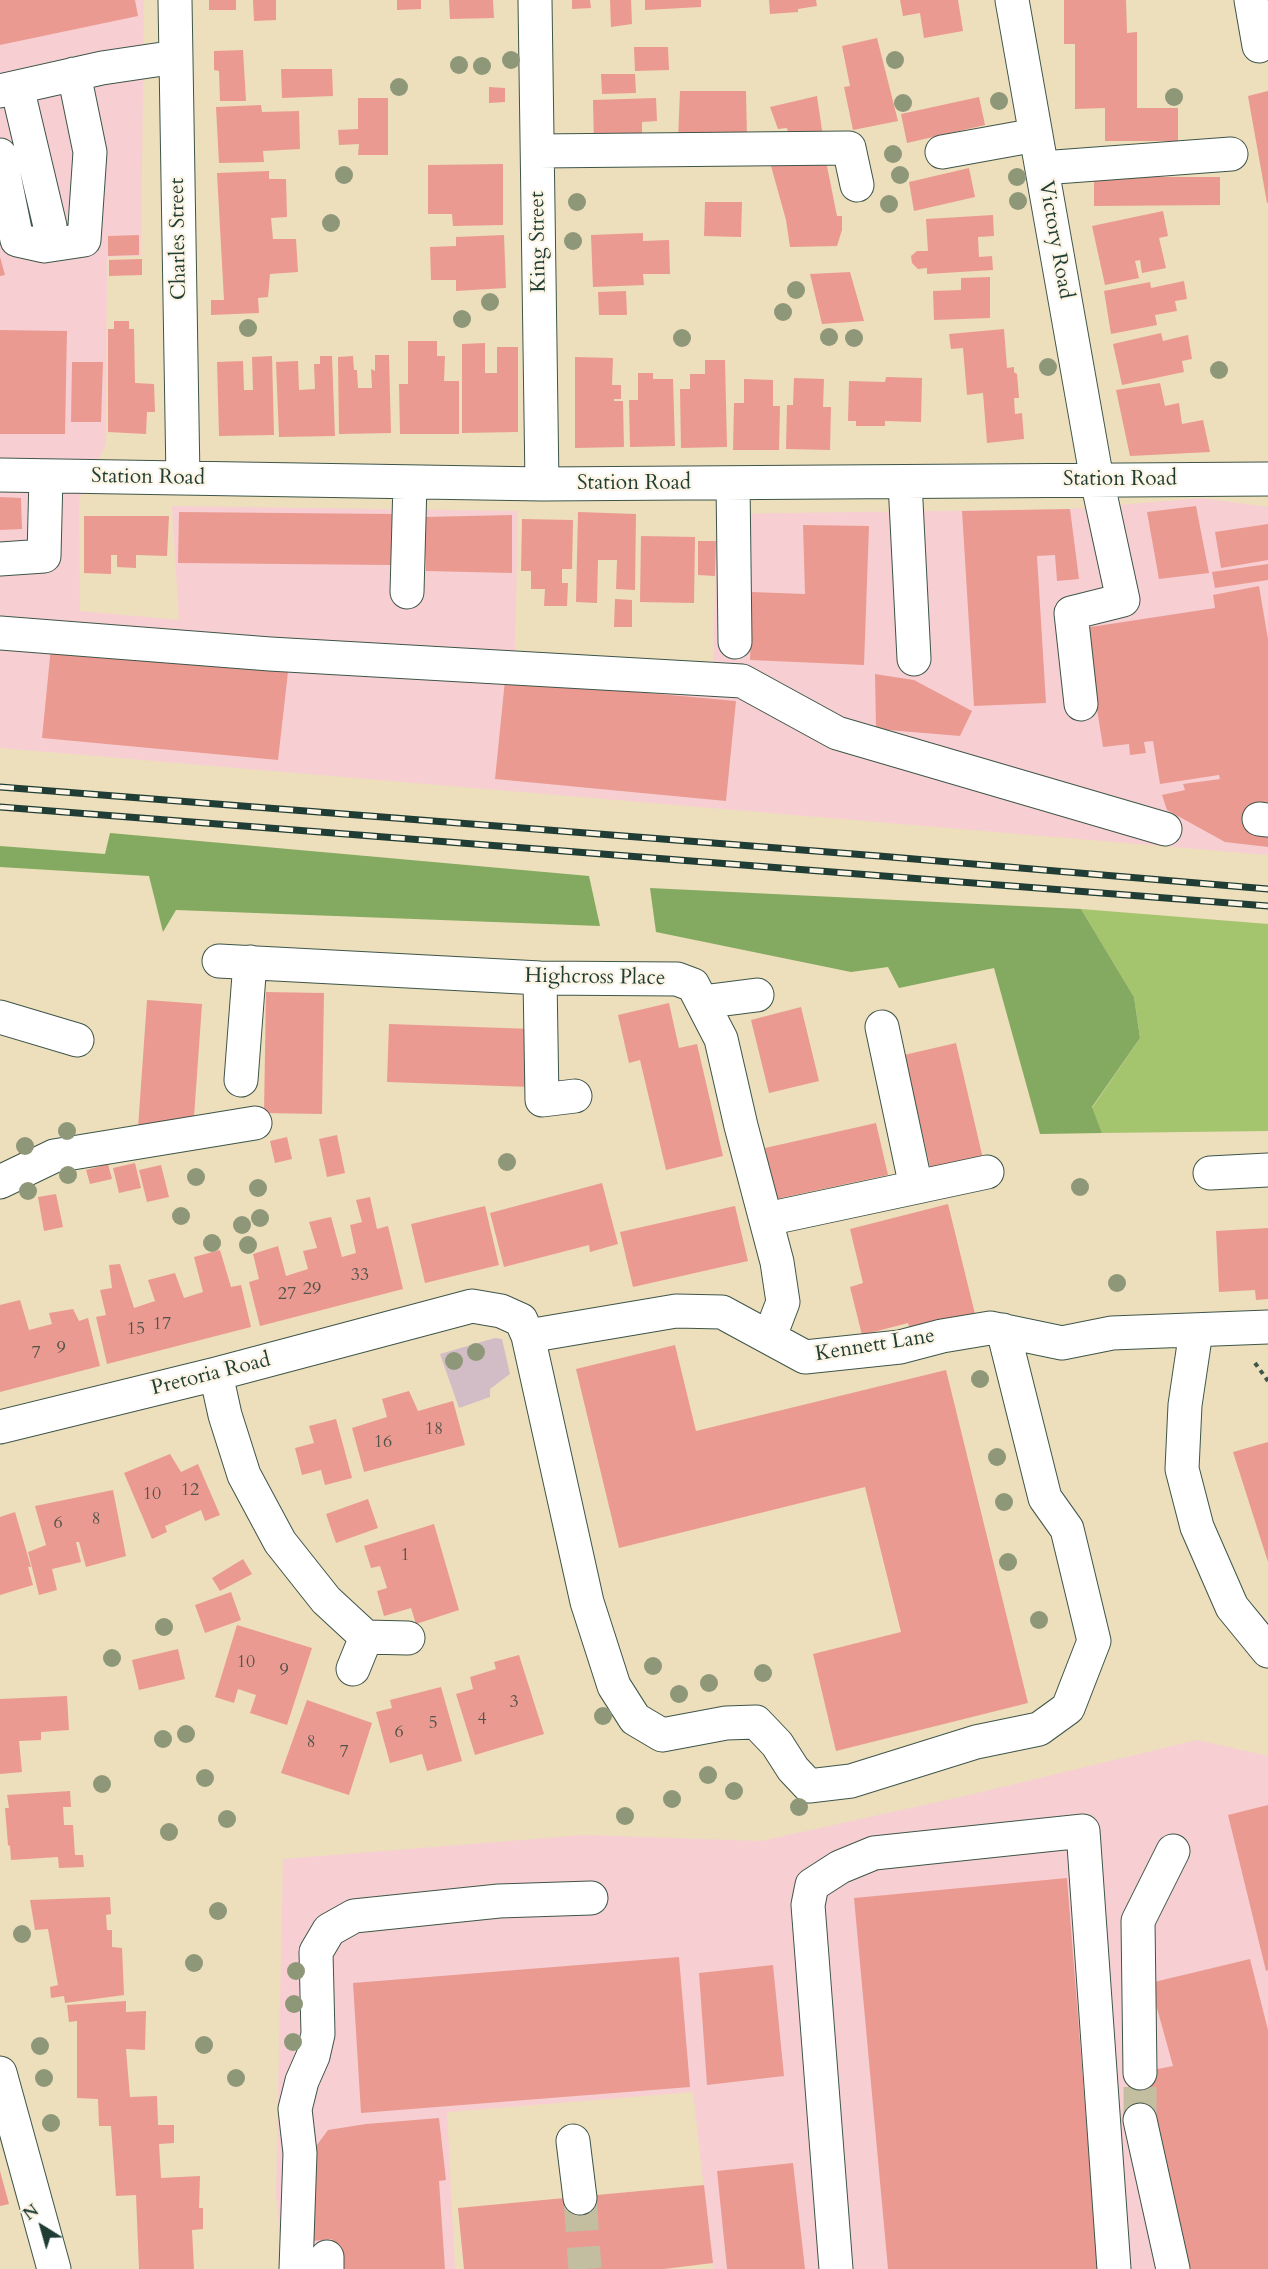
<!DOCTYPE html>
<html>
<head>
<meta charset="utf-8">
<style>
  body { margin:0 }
  #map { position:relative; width:1268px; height:2269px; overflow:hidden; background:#eddebc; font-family:Cardo,serif }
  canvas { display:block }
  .north { position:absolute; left:12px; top:2197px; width:60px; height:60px; -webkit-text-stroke:4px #fcf5e5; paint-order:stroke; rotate:323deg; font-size:16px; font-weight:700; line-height:24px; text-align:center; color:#1f3d34 }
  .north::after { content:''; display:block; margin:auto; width:21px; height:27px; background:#1f3d34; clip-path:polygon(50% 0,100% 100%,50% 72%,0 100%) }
</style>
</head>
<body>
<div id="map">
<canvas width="1268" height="2269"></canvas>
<div class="north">N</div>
</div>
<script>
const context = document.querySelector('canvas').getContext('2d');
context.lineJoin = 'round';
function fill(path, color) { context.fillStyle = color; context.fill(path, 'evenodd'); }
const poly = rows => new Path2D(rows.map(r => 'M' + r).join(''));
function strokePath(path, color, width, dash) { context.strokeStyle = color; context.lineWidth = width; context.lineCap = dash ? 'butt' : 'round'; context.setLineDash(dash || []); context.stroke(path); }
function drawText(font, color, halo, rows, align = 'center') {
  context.font = font + ' Cardo,serif'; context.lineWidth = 4.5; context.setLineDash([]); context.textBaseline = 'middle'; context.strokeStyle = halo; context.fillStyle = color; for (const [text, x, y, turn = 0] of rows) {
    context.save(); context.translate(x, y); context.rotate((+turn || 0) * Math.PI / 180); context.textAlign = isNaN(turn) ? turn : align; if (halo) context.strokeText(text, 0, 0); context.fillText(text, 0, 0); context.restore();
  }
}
fill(poly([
  [0,0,144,0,141,256,107,257,106,444,79,500,80,611,179,620,172,506,518,511,515,651,713,663,717,514,1070,509,1202,498,1268,507,1268,855,0,748],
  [1197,1740,1268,1756,1268,2269,713,2269,693,2092,447,2112,455,2269,282,2269,276,2192,283,1859,584,1835,761,1841,969,1795]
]), '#f7cfd3');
fill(poly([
  [495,1338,502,1339,510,1374,490,1389,490,1397,459,1408,440,1354]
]), '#d2bdc7');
fill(poly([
  [1081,909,1268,924,1268,1131,1102,1133,1092,1108,1140,1038,1134,997]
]), '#a4c56d');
fill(poly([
  [110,833,589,876,600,926,176,910,163,932,149,876,0,867,0,846,105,854],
  [650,888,1081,909,1134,997,1140,1038,1092,1107,1102,1133,1040,1134,994,968,899,988,888,967,851,972,656,932]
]), '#83aa60');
fill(poly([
  [0,0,135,0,138,16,0,45],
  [209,0,236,0,236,10,209,10],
  [253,0,276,0,276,20,254,21],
  [397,0,421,0,421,9,397,10],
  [449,0,493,0,494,18,450,19],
  [572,0,590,0,591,8,572,9],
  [610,0,631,0,632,24,611,27],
  [645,0,701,0,701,7,645,10],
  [769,0,816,0,817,6,798,9,798,12,770,14],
  [900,0,958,0,963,31,924,38,920,13,903,16],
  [1064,0,1126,0,1127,33,1137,32,1137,108,1178,108,1178,141,1105,141,1105,108,1075,109,1075,44,1064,44],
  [877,38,898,121,853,130,844,87,850,86,842,46],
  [634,47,668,47,669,70,635,71],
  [243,50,246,101,220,101,219,71,214,70,214,51],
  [281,69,332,69,333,96,282,98],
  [601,74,635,74,636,93,602,94],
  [489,87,505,88,505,102,489,103],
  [680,91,746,91,747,138,678,139],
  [1268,91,1268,203,1267,203,1248,96],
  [817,96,823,137,790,143,787,128,778,129,770,107],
  [979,97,985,125,907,143,901,114],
  [358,98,388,98,388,155,358,155,359,144,339,145,338,130,358,129],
  [656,98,657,121,642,122,642,142,594,144,593,100],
  [261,105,262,112,299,111,300,149,263,151,264,162,219,163,216,107],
  [825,156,837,216,842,216,842,230,837,246,790,247,786,220,771,166],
  [503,164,503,225,453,226,452,214,428,214,428,165],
  [969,168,975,197,914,211,909,182],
  [269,171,269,179,286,179,287,217,271,218,273,239,296,239,298,272,270,274,268,297,258,298,259,313,211,315,211,300,224,300,217,173],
  [1094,177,1220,177,1220,205,1094,206],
  [705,202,742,202,741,237,704,236],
  [1163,211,1168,236,1159,238,1166,268,1142,273,1140,260,1135,261,1139,278,1105,285,1092,226],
  [993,215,994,236,978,237,979,257,992,256,993,270,927,274,927,268,918,269,912,263,911,256,917,251,928,251,926,219],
  [643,233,643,241,669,240,670,274,643,274,644,285,593,287,591,235],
  [139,235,139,255,108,256,108,236],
  [504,235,506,288,456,291,456,280,431,280,430,247,456,246,456,237],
  [0,257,5,275,0,276],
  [142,259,142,275,109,276,109,260],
  [850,272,864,321,822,324,810,274],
  [990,277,990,318,934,320,933,291,961,290,961,278],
  [1184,281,1187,299,1175,301,1177,311,1155,315,1157,325,1111,334,1104,291,1150,282,1151,288],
  [626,291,627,315,599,315,598,292],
  [114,321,129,321,129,329,134,329,135,383,154,384,155,412,147,412,146,434,108,432,108,329,114,329],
  [1004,329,1007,368,1014,367,1014,372,1017,374,1019,398,1014,398,1015,414,1022,413,1024,439,987,443,983,393,967,395,963,348,951,349,949,334],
  [0,330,67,331,65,434,0,434],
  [1161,333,1163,341,1188,335,1192,359,1182,361,1184,372,1122,385,1113,344],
  [408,341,437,341,437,356,445,356,444,381,459,381,459,434,400,434,399,384,408,384],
  [485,343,485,373,497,373,497,347,518,347,518,432,462,433,462,344],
  [375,355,389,355,391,433,339,434,338,357,353,356,354,370,357,370,358,388,372,388,371,369,375,371],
  [272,356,274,435,219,436,217,362,243,361,244,390,253,390,252,357],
  [320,356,332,356,335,436,279,437,276,362,298,361,299,390,315,389,314,364,320,364],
  [575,357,613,358,612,385,621,385,621,399,614,399,614,401,623,401,624,447,575,448],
  [705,360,725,360,727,447,681,448,680,389,690,389,690,374,705,374],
  [72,362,103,362,101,422,71,422],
  [638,373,653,373,653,379,673,379,675,446,630,447,629,400,638,400],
  [886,377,922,378,921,422,885,421,885,426,856,426,856,421,848,421,849,381,885,382],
  [794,378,824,379,823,407,831,407,830,450,786,449,787,405,793,405],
  [744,379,773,380,773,406,780,406,779,450,733,450,734,403,744,403],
  [1160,383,1165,406,1179,403,1182,424,1203,420,1210,452,1130,456,1116,390],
  [0,497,21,498,22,529,0,530],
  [1196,506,1209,573,1159,579,1147,512],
  [1070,509,1079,579,1057,581,1055,555,1037,556,1046,703,974,706,962,511],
  [179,512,392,514,391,565,178,563],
  [578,512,636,514,635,590,616,589,617,560,598,560,597,603,576,602],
  [512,515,512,573,426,571,424,517],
  [84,516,169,516,167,556,136,555,136,568,117,567,117,555,111,555,111,574,84,573],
  [522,519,573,520,572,569,562,569,562,583,568,583,567,606,544,606,545,589,531,589,531,571,521,571],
  [1268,524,1268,560,1221,568,1215,532],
  [803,525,869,526,864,665,750,660,752,592,805,594],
  [641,536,695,537,694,603,640,602],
  [698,541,716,541,715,576,698,575],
  [1268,564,1268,580,1215,588,1212,572],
  [1259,586,1268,639,1268,803,1246,807,1251,828,1268,830,1268,847,1225,842,1167,810,1162,795,1185,790,1183,784,1220,779,1219,775,1160,784,1153,741,1144,742,1146,753,1130,755,1129,744,1103,747,1084,628,1215,608,1213,595],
  [615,599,632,600,632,627,614,627],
  [51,647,289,663,278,760,42,738],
  [875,674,914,680,972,711,960,736,876,729],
  [505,680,736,701,726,801,495,779],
  [266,992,324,993,322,1114,264,1113],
  [147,1000,202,1004,193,1131,138,1128],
  [669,1003,679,1048,697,1044,723,1156,666,1170,640,1060,629,1063,618,1015],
  [801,1007,819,1081,769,1093,751,1020],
  [389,1024,533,1029,531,1087,387,1082],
  [956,1043,984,1163,932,1175,904,1055],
  [876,1123,888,1175,776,1199,765,1148],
  [337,1135,345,1173,327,1177,319,1139],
  [287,1137,292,1159,275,1163,270,1141],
  [135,1163,141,1188,119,1193,113,1168],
  [108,1164,112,1179,90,1184,86,1170],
  [161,1165,169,1197,147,1202,139,1170],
  [602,1183,618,1244,590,1252,589,1245,504,1267,490,1213],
  [56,1194,63,1227,44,1231,38,1197],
  [370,1197,377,1229,388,1226,403,1289,260,1326,249,1282,259,1279,253,1254,278,1246,286,1276,308,1269,303,1251,317,1248,309,1222,331,1217,342,1257,356,1253,350,1225,362,1222,356,1200],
  [948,1204,976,1318,911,1334,908,1323,862,1335,850,1287,863,1283,850,1229],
  [485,1206,499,1265,425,1283,411,1224],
  [735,1206,748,1261,633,1287,620,1232],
  [1268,1228,1268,1299,1256,1300,1255,1290,1219,1292,1216,1231],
  [220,1250,231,1287,241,1285,251,1327,107,1364,96,1317,106,1315,100,1290,112,1288,109,1265,120,1264,134,1308,155,1301,148,1280,175,1273,184,1298,203,1292,194,1257],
  [20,1300,29,1330,52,1324,49,1313,73,1309,79,1321,88,1318,100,1366,0,1392,0,1305],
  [675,1345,696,1431,946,1370,1028,1703,836,1751,813,1654,901,1632,865,1487,619,1548,576,1369],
  [409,1391,418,1411,453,1401,465,1445,364,1472,352,1428,387,1417,382,1399],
  [336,1419,352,1478,325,1485,321,1470,302,1475,295,1448,314,1443,309,1426],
  [1268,1442,1268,1562,1233,1452],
  [170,1454,181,1472,198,1464,220,1515,205,1521,201,1510,165,1526,167,1532,152,1539,124,1473],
  [113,1490,126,1556,86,1567,79,1542,76,1542,81,1562,52,1569,57,1590,39,1595,28,1552,46,1545,35,1506],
  [368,1499,378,1528,336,1543,326,1514],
  [15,1512,31,1567,28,1567,33,1585,0,1595,0,1517],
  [434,1524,459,1610,416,1624,411,1608,384,1616,377,1591,387,1588,380,1566,371,1568,364,1546],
  [243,1559,252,1574,220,1591,212,1578],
  [231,1592,241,1620,205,1633,195,1605],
  [237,1625,312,1648,287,1725,250,1713,256,1695,238,1689,234,1703,215,1697],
  [178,1649,185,1679,139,1690,132,1660],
  [519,1655,544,1734,475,1755,456,1694,473,1689,470,1677,496,1669,494,1662],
  [441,1687,462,1761,427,1771,422,1754,390,1763,376,1712,392,1708,390,1700],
  [67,1696,69,1730,41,1732,41,1740,19,1741,22,1772,0,1774,0,1699],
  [307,1700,372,1723,349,1795,281,1773],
  [70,1791,71,1807,63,1807,64,1825,73,1825,75,1855,83,1855,84,1867,59,1868,58,1857,11,1860,10,1846,8,1845,5,1808,9,1808,7,1795],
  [1268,1805,1268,1970,1266,1971,1228,1815],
  [1067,1878,1098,2269,888,2269,854,1898],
  [110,1897,111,1914,106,1915,107,1930,112,1930,112,1947,122,1948,124,1995,65,2003,64,1996,51,1998,50,1987,58,1985,48,1929,35,1930,30,1900],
  [679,1957,690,2087,361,2113,353,1983],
  [1250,1959,1268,2030,1268,2269,1187,2269,1129,2121,1128,2075,1173,2066,1150,1983],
  [773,1965,784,2076,707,2085,699,1973],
  [126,2001,126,2012,146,2011,145,2050,126,2049,130,2097,157,2096,158,2125,174,2125,174,2143,159,2144,161,2178,200,2176,199,2208,203,2208,203,2229,192,2230,194,2269,139,2269,136,2195,116,2196,111,2126,99,2126,98,2099,77,2098,77,2021,69,2022,67,2005],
  [439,2118,446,2180,439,2181,445,2269,335,2269,332,2239,313,2241,305,2161,328,2130,366,2124],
  [793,2163,805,2269,727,2269,717,2171],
  [0,2171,9,2204,0,2206],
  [704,2185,713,2263,664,2269,464,2269,458,2208]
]), '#eb9a91');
strokePath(poly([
  [1140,2120,1140,2073],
  [580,2198,585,2269]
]), '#c4bea1', 33, [33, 16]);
const minor = poly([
  [175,0,183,478],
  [535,0,542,484],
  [1012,0,1097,480,1123,600,1071,613,1081,704],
  [1251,0,1259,46],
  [17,87,50,226],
  [0,91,102,68,176,57],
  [538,151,849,148,857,185],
  [942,152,1036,135],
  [0,155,17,240,44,246,84,240,90,152,74,74],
  [1042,168,1231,154],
  [0,475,542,484,1268,479],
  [905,482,914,659],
  [733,483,735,642],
  [0,559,44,556,46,476],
  [407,592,410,483],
  [0,633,270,654,742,681,837,733,1165,829],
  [1259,819,1268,820],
  [219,961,540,978,677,979,693,985,721,1039,741,1126,777,1262,783,1302,770,1336],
  [540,978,542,1100,575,1096],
  [702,1002,757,995],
  [0,1017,77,1040],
  [882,1027,916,1187],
  [241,1080,250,962],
  [1210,1173,1268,1170],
  [0,1182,54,1156,255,1123],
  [767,1219,987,1172],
  [1196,1331,1185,1405,1182,1469,1197,1527,1232,1607,1268,1651],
  [528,1336,676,1311,722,1312,805,1357,900,1347,942,1336,990,1328,1062,1343,1112,1333,1268,1327],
  [216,1374,225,1415,244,1475,280,1542,326,1600,366,1637],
  [0,1427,216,1374,472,1306,501,1311,521,1320,528,1336,587,1602,614,1686,635,1719,662,1735,726,1723,756,1722,777,1744,793,1769,809,1786,851,1781,976,1742,1039,1729,1068,1708,1094,1641,1067,1529,1045,1498,1003,1330],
  [353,1669,366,1637,408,1638],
  [0,2073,54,2269],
  [1140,2073,1138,1921,1173,1851],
  [1140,2120,1173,2269],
  [573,2141,580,2198],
  [327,2257,327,2269],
  [296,2269,300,2153,295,2109,302,2081,313,2056,318,2034,316,1952,329,1930,354,1916,499,1901,591,1898],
  [836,2269,808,1905,812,1885,840,1867,874,1853,1083,1831,1114,2269]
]);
strokePath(minor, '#3e5548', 35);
strokePath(poly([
  [1255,1363,1268,1381]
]), '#3e5548', 4, [4.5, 4.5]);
strokePath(minor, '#fff', 33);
const rail = poly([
  [0,787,879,856,1268,889],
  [0,807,1268,906]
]);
strokePath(rail, '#1f3d34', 7);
strokePath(rail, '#fcf5e5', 4.5, [14]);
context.fillStyle = '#8e9879';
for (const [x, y] of [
  [511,60],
  [895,60],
  [459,65],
  [482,66],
  [399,87],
  [1174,97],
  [999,101],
  [903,103],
  [893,154],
  [344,175],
  [900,175],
  [1017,177],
  [1018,201],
  [577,202],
  [889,204],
  [331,223],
  [573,241],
  [796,290],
  [490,302],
  [783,312],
  [462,319],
  [248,328],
  [829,337],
  [682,338],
  [854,338],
  [1048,367],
  [1219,370],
  [67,1131],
  [25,1146],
  [507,1162],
  [68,1175],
  [196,1177],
  [1080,1187],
  [258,1188],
  [28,1191],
  [181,1216],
  [260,1218],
  [242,1225],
  [212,1243],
  [248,1245],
  [1117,1283],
  [476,1352],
  [454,1361],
  [980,1379],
  [997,1457],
  [1004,1502],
  [1008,1562],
  [1039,1620],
  [164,1627],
  [112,1658],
  [653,1666],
  [763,1673],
  [709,1683],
  [679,1694],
  [603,1716],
  [186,1734],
  [163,1739],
  [708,1775],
  [205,1778],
  [102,1784],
  [734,1791],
  [672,1799],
  [799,1807],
  [625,1816],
  [227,1819],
  [169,1832],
  [218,1911],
  [22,1934],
  [194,1963],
  [296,1971],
  [294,2004],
  [293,2042],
  [204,2045],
  [40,2046],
  [44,2078],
  [236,2078],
  [51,2123]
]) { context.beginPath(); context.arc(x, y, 9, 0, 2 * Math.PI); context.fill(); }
drawText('18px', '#52544b', null, [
  ["33",360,1276],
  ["29",312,1290],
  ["27",287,1295],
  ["17",162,1325],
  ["15",136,1330],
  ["9",61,1349],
  ["7",36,1354],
  ["18",434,1430],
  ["16",383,1443],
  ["12",190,1491],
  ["10",152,1495],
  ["8",96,1520],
  ["6",58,1524],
  ["1",405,1556],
  ["10",246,1663],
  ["9",284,1671],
  ["3",514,1703],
  ["4",482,1720],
  ["5",433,1724],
  ["6",399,1733],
  ["8",311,1743],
  ["7",344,1753]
]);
drawText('21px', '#1f3d34', '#fcf5e5', [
  ["Charles Street",179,239,-91],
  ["Victory Road",1055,240,80],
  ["King Street",539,242,-91],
  ["Station Road",148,478,1],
  ["Station Road",1120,480],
  ["Station Road",634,484],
  ["Highcross Place",595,978,1],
  ["Kennett Lane",875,1346,-9],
  ["Pretoria Road",211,1375,-14]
]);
</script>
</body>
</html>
